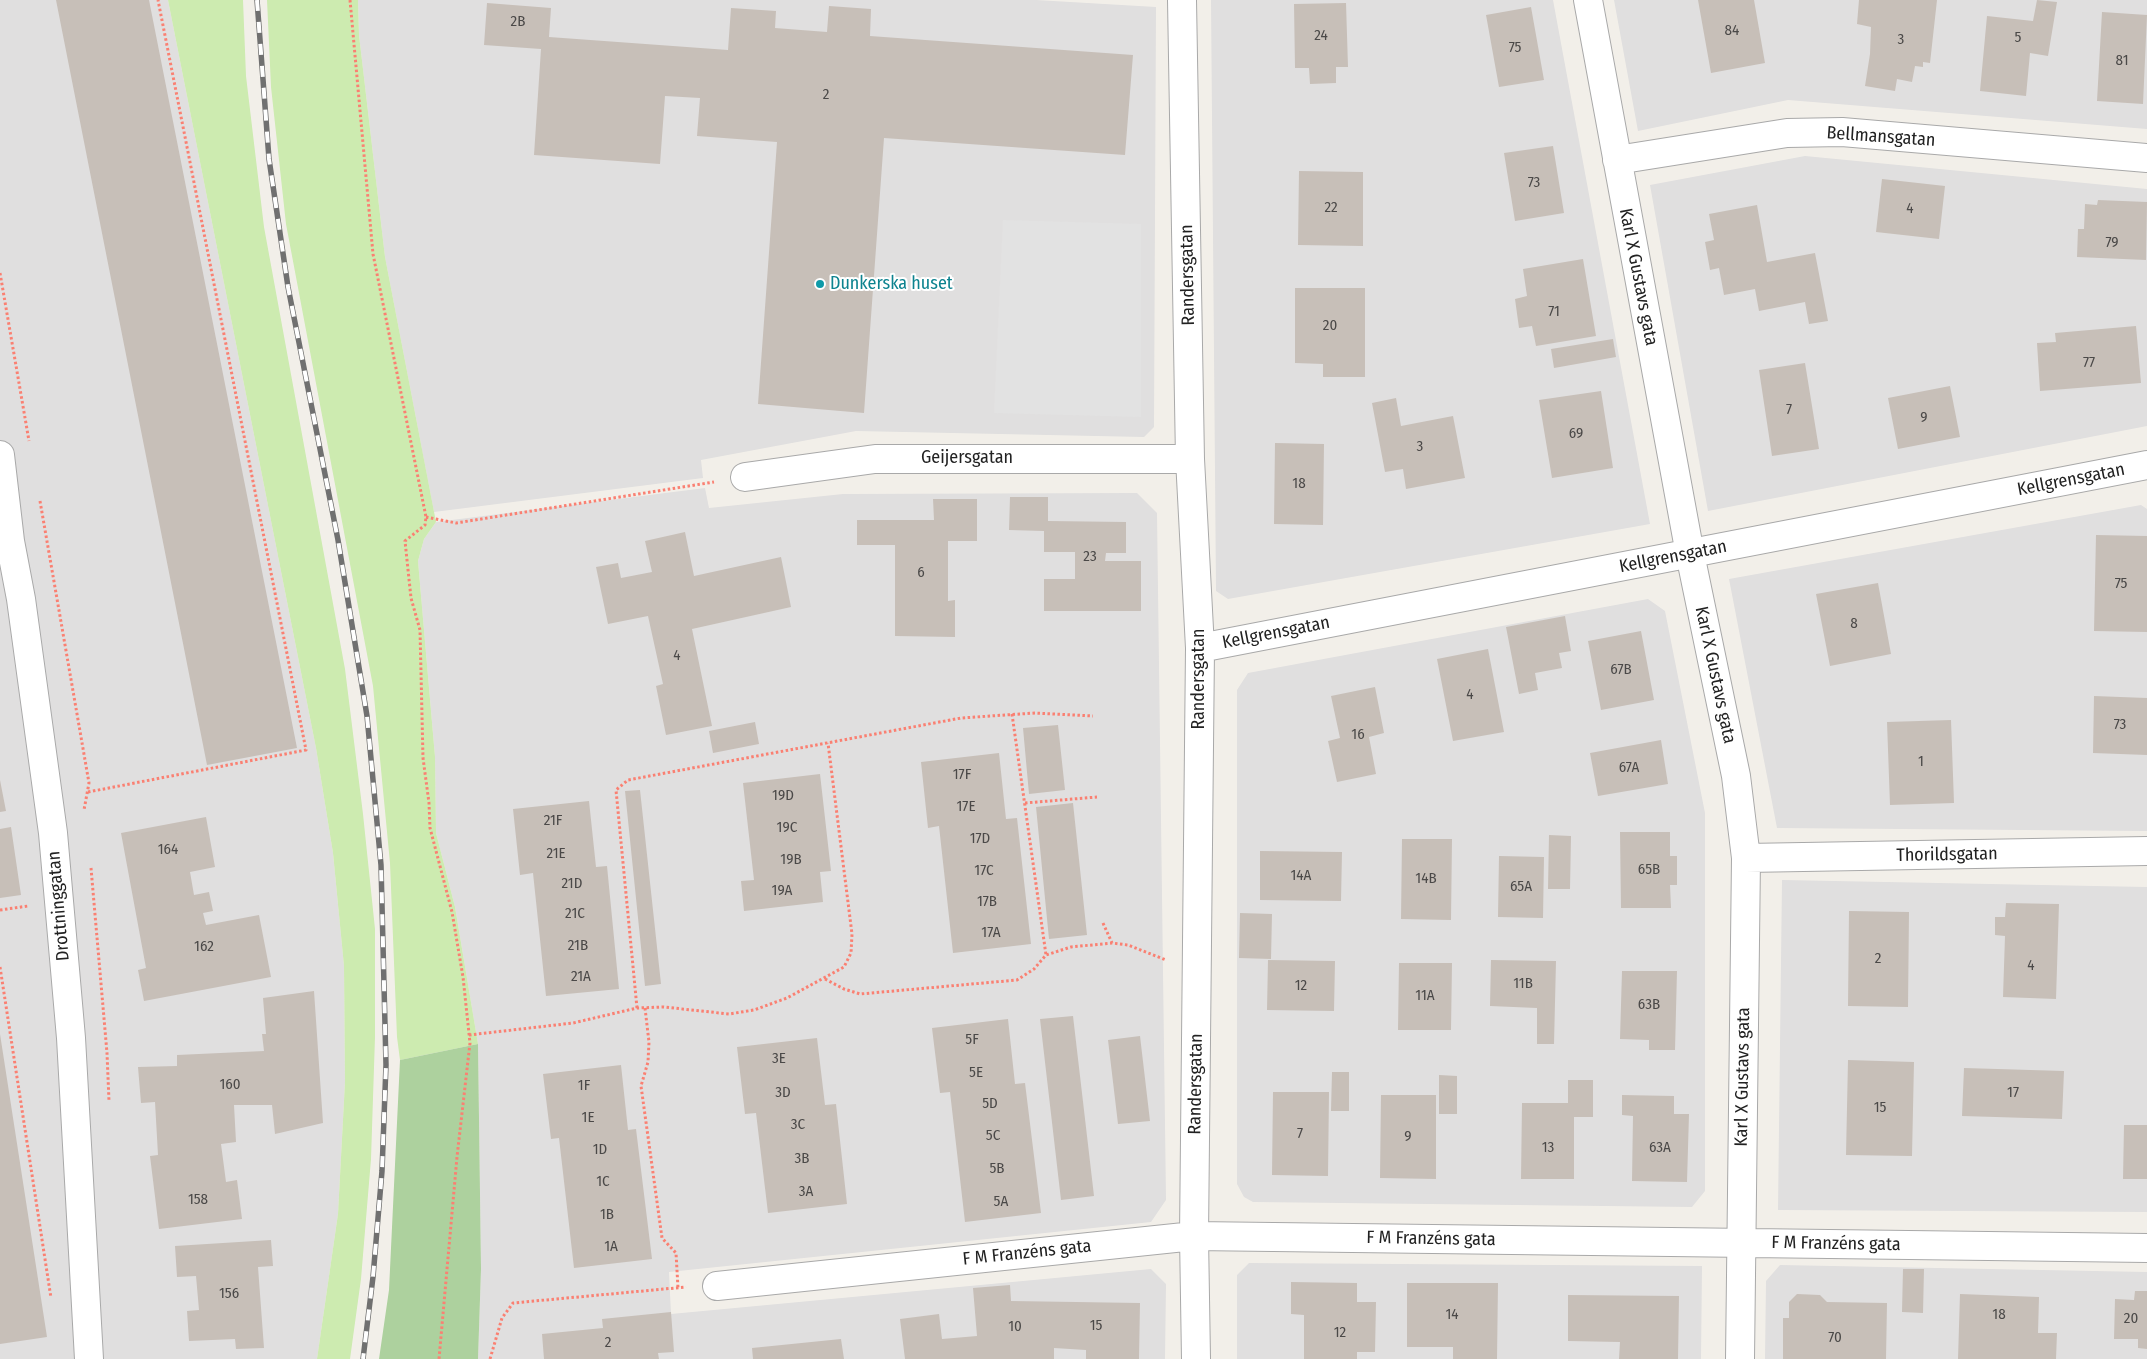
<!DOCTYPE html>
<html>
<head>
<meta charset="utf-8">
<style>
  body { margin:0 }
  canvas { display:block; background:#f2efe9 }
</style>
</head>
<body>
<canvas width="2147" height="1359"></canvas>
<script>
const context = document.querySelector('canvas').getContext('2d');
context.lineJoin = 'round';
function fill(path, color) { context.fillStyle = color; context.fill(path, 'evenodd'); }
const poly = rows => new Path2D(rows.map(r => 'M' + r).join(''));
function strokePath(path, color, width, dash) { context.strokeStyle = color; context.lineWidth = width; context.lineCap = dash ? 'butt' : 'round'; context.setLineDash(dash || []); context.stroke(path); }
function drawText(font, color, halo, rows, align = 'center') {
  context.font = font + ' "Fira Sans Condensed",sans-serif'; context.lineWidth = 4; context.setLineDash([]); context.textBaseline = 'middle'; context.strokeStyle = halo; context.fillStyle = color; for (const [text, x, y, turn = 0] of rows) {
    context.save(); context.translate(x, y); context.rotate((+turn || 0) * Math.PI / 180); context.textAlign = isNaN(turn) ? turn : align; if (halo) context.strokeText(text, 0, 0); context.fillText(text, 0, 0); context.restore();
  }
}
fill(poly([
  [0,0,168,0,316,748,333,853,344,966,345,1082,338,1214,317,1359,0,1359],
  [358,0,1036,0,1156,7,1154,427,1144,437,856,431,701,460,703,478,434,512,385,257,359,35],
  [1211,0,1553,0,1650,524,1228,599,1216,591],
  [1614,0,2147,0,2147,129,1788,100,1638,131],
  [1805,156,2147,189,2147,426,1708,511,1650,185],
  [705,488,709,508,843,494,1137,493,1157,513,1166,1200,1151,1222,669,1272,671,1314,1151,1269,1166,1284,1165,1359,478,1359,481,1269,478,1044,455,907,436,833,435,757,418,561,424,539,436,522],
  [2141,505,2147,509,2147,831,1777,828,1729,579],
  [1648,599,1665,611,1705,813,1705,1191,1692,1207,1253,1202,1244,1197,1237,1184,1237,690,1248,673],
  [1782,880,2147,887,2147,1212,1778,1210],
  [1249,1263,1702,1266,1701,1359,1237,1359,1237,1275],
  [1780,1265,2147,1272,2147,1359,1765,1359,1766,1281]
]), '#e0dfdf');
fill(poly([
  [168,0,243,0,246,76,264,227,345,669,363,814,375,929,375,1037,371,1159,361,1279,350,1359,317,1359,338,1214,345,1082,344,966,333,853,316,748],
  [267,0,358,0,359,35,385,257,436,522,424,539,418,561,435,757,436,833,455,907,478,1044,400,1060,397,1037,390,863,373,686,286,224,271,87]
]), '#cdebb0');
fill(poly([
  [478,1044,481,1269,478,1359,379,1359,389,1290,400,1060]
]), '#add19e');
fill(poly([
  [1003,220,1141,224,1141,417,994,413]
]), '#e2e2e2');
fill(poly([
  [56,0,149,0,297,748,207,765],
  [1698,0,1754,0,1765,63,1711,73],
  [1859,0,1937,0,1930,63,1923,62,1923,67,1915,66,1912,82,1897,79,1895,91,1865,86,1870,54,1871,27,1857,24],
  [2037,0,2057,2,2048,56,2030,53,2026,96,1980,91,1987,16,2033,21],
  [487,3,551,8,549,37,728,50,731,8,776,11,775,28,827,32,829,6,871,9,870,36,1133,55,1125,155,884,138,864,413,758,404,777,142,697,136,700,98,665,96,660,164,534,155,541,49,484,45],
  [1346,3,1348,67,1336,67,1336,83,1310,84,1309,68,1295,68,1294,4],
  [1531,7,1544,80,1499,87,1486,15],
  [2102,12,2147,15,2143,104,2097,101],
  [1553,146,1564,213,1515,221,1504,153],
  [1299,171,1363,172,1363,246,1298,245],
  [1882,179,1945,186,1939,239,1876,232],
  [2098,200,2147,202,2146,260,2077,257,2078,229,2084,229,2085,204,2097,205],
  [1757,205,1767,262,1815,253,1828,321,1809,324,1805,302,1759,311,1755,289,1724,295,1719,268,1710,270,1705,242,1714,240,1709,214],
  [1583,259,1596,336,1536,346,1532,326,1519,328,1515,299,1527,296,1523,269],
  [1295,288,1365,288,1365,377,1323,377,1323,364,1295,363],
  [2136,326,2141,383,2040,391,2037,343,2056,342,2055,333],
  [1613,339,1616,357,1554,368,1551,349],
  [1805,363,1819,449,1772,456,1759,370],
  [1950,386,1960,437,1898,449,1888,398],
  [1601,391,1613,468,1552,478,1539,400],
  [1396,398,1401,426,1453,416,1465,478,1406,489,1403,469,1385,472,1372,403],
  [1275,443,1324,444,1323,525,1274,524],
  [1010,497,1048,497,1048,521,1126,522,1126,553,1106,553,1105,561,1141,561,1141,611,1044,611,1044,579,1075,579,1075,552,1044,552,1044,531,1009,530],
  [933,499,977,499,977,541,948,541,948,601,955,600,955,637,895,636,895,545,857,545,857,520,934,520],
  [685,532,694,576,781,557,791,607,692,629,712,726,666,735,656,686,663,684,648,616,608,624,596,567,618,563,621,578,652,572,645,541],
  [2096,535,2147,536,2147,632,2094,631],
  [1878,583,1891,654,1830,666,1816,594],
  [1565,616,1571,651,1559,653,1562,668,1535,673,1538,690,1519,694,1506,627],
  [1641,631,1654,700,1601,710,1588,641],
  [1488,649,1504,732,1453,741,1437,659],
  [1375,687,1384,733,1369,737,1376,774,1337,782,1328,741,1340,738,1331,696],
  [2094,696,2147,698,2147,755,2093,753],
  [1951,720,1954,803,1890,805,1887,722],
  [755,722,759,744,713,753,709,731],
  [1058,725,1065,790,1029,794,1023,728],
  [1661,740,1668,784,1598,796,1590,753],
  [999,753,1006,819,1017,818,1031,944,953,953,939,826,928,828,921,762],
  [820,774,831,871,820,872,823,902,744,911,741,881,754,880,743,783],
  [0,780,6,811,0,812],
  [640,790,661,984,645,986,625,791],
  [589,801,596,867,607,866,619,989,546,996,533,873,520,875,513,809],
  [1073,803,1087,935,1049,939,1036,807],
  [206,817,215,867,190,872,194,895,209,892,213,911,203,913,206,925,259,915,271,977,144,1001,138,970,146,968,121,833],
  [11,827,21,895,0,898,0,829],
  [1620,832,1670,832,1670,856,1677,856,1677,885,1670,885,1671,908,1621,908],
  [1549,835,1571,836,1570,889,1548,889],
  [1402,839,1452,839,1451,920,1401,919],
  [1260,851,1342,852,1341,901,1260,900],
  [1499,856,1544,857,1543,918,1498,917],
  [2006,903,2059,904,2056,999,2003,997,2005,936,1995,935,1995,917,2005,917],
  [1849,911,1909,912,1908,1007,1848,1006],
  [1240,913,1272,914,1271,959,1239,958],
  [1268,960,1335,961,1334,1011,1267,1010],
  [1491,960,1556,961,1554,1044,1537,1044,1537,1008,1490,1006],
  [1399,963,1452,963,1451,1030,1398,1030],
  [1622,971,1677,971,1675,1050,1649,1050,1649,1040,1620,1039],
  [314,991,323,1123,275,1134,272,1105,234,1105,236,1142,221,1144,226,1182,237,1180,242,1219,159,1229,150,1156,158,1155,155,1102,141,1103,138,1067,177,1066,177,1055,264,1051,262,1034,266,1034,263,998],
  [1073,1016,1094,1196,1061,1200,1040,1019],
  [1008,1019,1015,1084,1025,1083,1041,1213,965,1222,950,1092,940,1093,932,1028],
  [0,1034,47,1337,0,1344],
  [1140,1036,1150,1121,1118,1124,1108,1040],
  [817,1038,825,1105,836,1104,847,1204,768,1213,756,1113,745,1114,737,1047],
  [1848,1060,1914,1062,1912,1156,1846,1155],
  [621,1065,628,1130,636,1129,652,1259,574,1268,559,1138,551,1139,543,1074],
  [1964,1068,2064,1071,2062,1119,1962,1116],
  [1332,1072,1349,1072,1349,1111,1331,1111],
  [1439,1075,1457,1076,1457,1114,1439,1114],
  [1568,1080,1593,1080,1593,1117,1574,1117,1574,1179,1521,1179,1522,1103,1568,1103],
  [1273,1092,1329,1092,1328,1176,1272,1175],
  [1381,1095,1436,1095,1436,1179,1380,1178],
  [1622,1095,1674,1096,1674,1114,1689,1114,1687,1182,1632,1181,1633,1116,1622,1115],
  [2124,1125,2147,1125,2147,1179,2123,1179],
  [271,1240,273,1266,258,1267,264,1348,236,1349,235,1339,189,1341,187,1311,199,1310,196,1276,177,1277,175,1246],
  [1903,1269,1924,1269,1923,1313,1902,1312],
  [1291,1282,1357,1283,1357,1302,1376,1302,1375,1352,1357,1352,1357,1359,1304,1359,1304,1315,1291,1314],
  [1407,1283,1498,1283,1497,1359,1453,1359,1453,1347,1407,1347],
  [1010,1285,1011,1301,1140,1303,1139,1359,1086,1359,1086,1350,1054,1348,1054,1359,905,1359,900,1319,939,1314,942,1339,977,1336,973,1288],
  [2135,1291,2147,1291,2147,1349,2138,1348,2138,1339,2114,1339,2115,1299,2134,1300],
  [1797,1294,1820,1295,1827,1302,1887,1303,1886,1359,1783,1359,1783,1318,1789,1318,1789,1302],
  [1960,1294,2039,1297,2038,1333,2057,1333,2056,1359,1958,1359],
  [1568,1295,1679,1296,1678,1359,1619,1359,1620,1342,1568,1341],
  [671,1312,674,1352,658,1353,659,1359,544,1359,542,1334,603,1328,602,1319],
  [841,1339,844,1359,753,1359,752,1348]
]), '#c7bfb8');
const minor = poly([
  [1182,0,1190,459,1200,648,1194,1236,1196,1359],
  [1588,0,1690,554,1736,776,1746,858,1740,1359],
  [1617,160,1787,133,1842,132,2147,158],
  [0,455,10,541,21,599,53,833,71,1038,89,1359],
  [745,477,875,459,1190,459],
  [1200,648,2147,465],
  [1746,858,2147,851],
  [717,1286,1194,1236,2147,1248]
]);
strokePath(minor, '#a9a9a9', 30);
strokePath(poly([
  [350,0,373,254,426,517,425,525,405,541,411,598,420,630,423,758,429,803,430,828,452,912,463,977,470,1043,457,1157,439,1359],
  [0,273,29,441],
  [40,501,89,783,84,810],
  [426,517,456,523,714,482],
  [1012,714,1046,955],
  [88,792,306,750,158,0],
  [1025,803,1097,797],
  [91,868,107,1053,109,1101],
  [0,910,28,906],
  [1103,923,1112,943],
  [0,967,51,1298],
  [825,979,844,989,860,994,1017,980,1034,969,1046,955,1071,947,1112,943,1128,945,1166,960],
  [637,1008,616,790,628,780,961,718,1035,713,1093,716],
  [645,1008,649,1042,648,1062,641,1086,662,1238,676,1253,678,1288],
  [469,1035,573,1023,637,1008,664,1007,729,1014,754,1010,787,998,844,967,851,953,852,934,828,743],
  [490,1359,502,1318,513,1303,686,1287]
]), '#fa8072', 3, [2.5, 2.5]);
strokePath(minor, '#fff', 28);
const rail = poly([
  [257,0,269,159,288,287,338,540,367,716,381,865,386,1065,382,1171,373,1277,363,1359]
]);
strokePath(rail, '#707070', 5.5);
strokePath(rail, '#fff', 4, [11]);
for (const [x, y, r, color] of [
  [820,284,5,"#0f9aa8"]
]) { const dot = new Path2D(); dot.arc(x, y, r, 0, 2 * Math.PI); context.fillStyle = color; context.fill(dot); strokePath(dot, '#fff', 2); }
drawText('15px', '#4b4948', null, [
  ["2B",518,22],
  ["84",1732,31],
  ["24",1321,36],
  ["5",2018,38],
  ["3",1901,40],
  ["75",1515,48],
  ["81",2122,61],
  ["2",826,95],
  ["73",1534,183],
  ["22",1331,208],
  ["4",1910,209],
  ["79",2112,243],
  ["71",1554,312],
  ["20",1330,326],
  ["77",2089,363],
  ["7",1789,410],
  ["9",1924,418],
  ["69",1576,434],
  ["3",1420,447],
  ["18",1299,484],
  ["23",1090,557],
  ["6",921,573],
  ["75",2121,584],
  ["8",1854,624],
  ["4",677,656],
  ["67B",1621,670],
  ["4",1470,695],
  ["73",2120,725],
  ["16",1358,735],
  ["1",1921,762],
  ["67A",1629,768],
  ["17F",962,775],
  ["19D",783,796],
  ["17E",966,807],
  ["21F",553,821],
  ["19C",787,828],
  ["17D",980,839],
  ["164",168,850],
  ["21E",556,854],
  ["19B",791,860],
  ["65B",1649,870],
  ["17C",984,871],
  ["14A",1301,876],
  ["14B",1426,879],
  ["21D",572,884],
  ["65A",1521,887],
  ["19A",782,891],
  ["17B",987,902],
  ["21C",575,914],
  ["17A",991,933],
  ["21B",578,946],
  ["162",204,947],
  ["2",1878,959],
  ["4",2031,966],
  ["21A",581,977],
  ["11B",1523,984],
  ["12",1301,986],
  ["11A",1425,996],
  ["63B",1649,1005],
  ["5F",972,1040],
  ["3E",779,1059],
  ["5E",976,1073],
  ["160",230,1085],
  ["1F",584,1086],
  ["3D",783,1093],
  ["17",2013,1093],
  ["5D",990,1104],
  ["15",1880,1108],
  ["1E",588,1118],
  ["3C",798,1125],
  ["7",1300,1134],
  ["5C",993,1136],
  ["9",1408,1137],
  ["13",1548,1148],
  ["63A",1660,1148],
  ["1D",600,1150],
  ["3B",802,1159],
  ["5B",997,1169],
  ["1C",603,1182],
  ["3A",806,1192],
  ["158",198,1200],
  ["5A",1001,1202],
  ["1B",607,1215],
  ["1A",611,1247],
  ["156",229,1294],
  ["14",1452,1315],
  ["18",1999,1315],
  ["20",2131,1319],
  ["15",1096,1326],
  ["10",1015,1327],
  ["12",1340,1333],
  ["70",1835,1338],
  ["2",608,1343]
]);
drawText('18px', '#222', '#fff', [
  ["Bellmansgatan",1881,137,4],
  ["Randersgatan",1188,275,-91],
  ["Karl X Gustavs gata",1638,277,79],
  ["Geijersgatan",967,458],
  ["Kellgrensgatan",2071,480,-11],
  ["Kellgrensgatan",1673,557,-11],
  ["Kellgrensgatan",1276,633,-11],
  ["Karl X Gustavs gata",1715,675,78],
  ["Randersgatan",1199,679,-90],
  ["Thorildsgatan",1947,855,-1],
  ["Drottninggatan",59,906,-95],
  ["Karl X Gustavs gata",1743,1077,-89],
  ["Randersgatan",1196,1084,-89],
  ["F M Franzéns gata",1431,1239,1],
  ["F M Franzéns gata",1836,1244,1],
  ["F M Franzéns gata",1027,1253,-6]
]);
drawText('18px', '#0d838f', '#fff', [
  ["Dunkerska huset",830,284]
], 'left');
</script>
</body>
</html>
